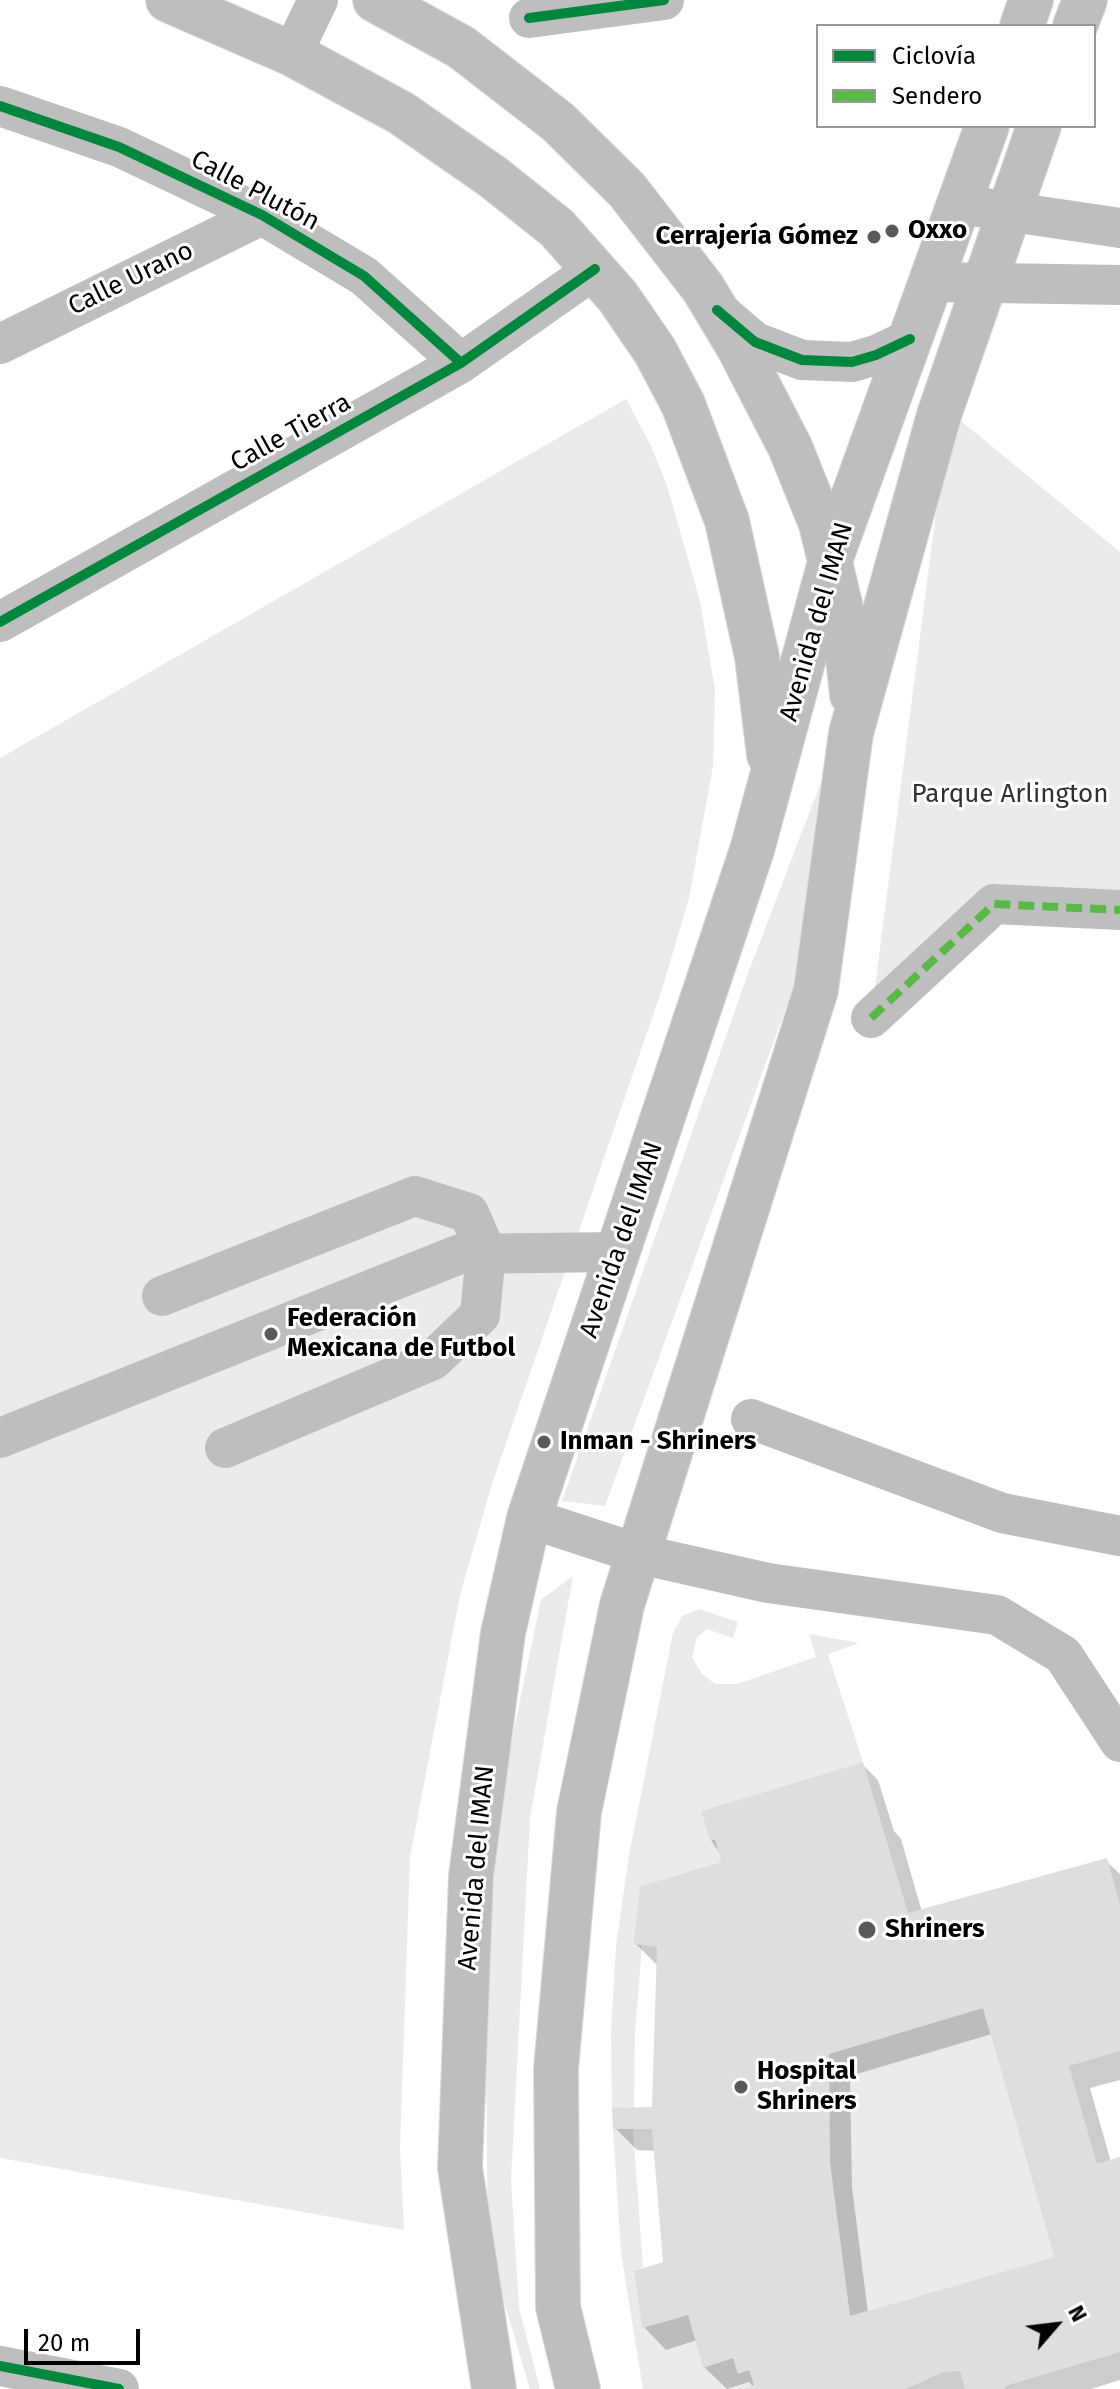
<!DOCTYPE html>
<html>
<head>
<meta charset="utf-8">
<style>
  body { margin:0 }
  #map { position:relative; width:1120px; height:2389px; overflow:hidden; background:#fff; font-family:"Fira Sans",sans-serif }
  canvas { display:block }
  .legend { position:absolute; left:816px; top:24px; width:280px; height:104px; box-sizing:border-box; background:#fff; border:2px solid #999; margin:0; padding:10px 14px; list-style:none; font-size:24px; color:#000 }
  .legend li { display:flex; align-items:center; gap:16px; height:40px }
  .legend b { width:40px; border:2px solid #999 }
  .north { position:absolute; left:1016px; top:2285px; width:80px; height:80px; -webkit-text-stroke:6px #fff; paint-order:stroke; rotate:62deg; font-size:22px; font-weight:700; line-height:32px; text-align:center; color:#000 }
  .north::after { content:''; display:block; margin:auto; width:28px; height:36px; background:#000; clip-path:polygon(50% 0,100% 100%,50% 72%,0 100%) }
  .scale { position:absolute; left:24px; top:2329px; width:116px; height:36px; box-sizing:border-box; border:4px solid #000; border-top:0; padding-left:10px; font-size:24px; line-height:28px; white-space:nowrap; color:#000; -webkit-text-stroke:6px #fff; paint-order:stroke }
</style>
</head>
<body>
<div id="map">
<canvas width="1120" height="2389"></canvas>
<ul class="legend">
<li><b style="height:10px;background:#00873e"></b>Ciclovía</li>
<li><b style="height:10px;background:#58b947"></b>Sendero</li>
</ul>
<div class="north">N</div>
<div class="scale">20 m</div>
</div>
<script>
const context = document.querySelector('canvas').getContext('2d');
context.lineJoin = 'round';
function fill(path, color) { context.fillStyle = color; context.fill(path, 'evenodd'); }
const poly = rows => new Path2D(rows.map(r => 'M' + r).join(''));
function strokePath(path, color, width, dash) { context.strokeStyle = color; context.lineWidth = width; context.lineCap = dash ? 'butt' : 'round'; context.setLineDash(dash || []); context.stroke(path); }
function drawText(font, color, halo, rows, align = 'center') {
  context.font = font + ' "Fira Sans",sans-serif'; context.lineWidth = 6; context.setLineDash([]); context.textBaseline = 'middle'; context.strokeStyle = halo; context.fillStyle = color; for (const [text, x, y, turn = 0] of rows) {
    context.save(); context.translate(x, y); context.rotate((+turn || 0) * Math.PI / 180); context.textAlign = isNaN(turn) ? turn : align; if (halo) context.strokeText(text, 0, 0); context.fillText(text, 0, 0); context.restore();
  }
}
fill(poly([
  [626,399,651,446,667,486,700,601,715,690,713,766,689,898,663,986,492,1484,460,1595,410,1857,400,2148,404,2230,0,2158,0,758],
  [949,411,1120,552,1120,910,994,904,871,1018],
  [829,761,800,969,605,1506,562,1501,750,968],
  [573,1576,530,1818,511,2180,519,2308,540,2389,530,2389,488,2247,485,1987,501,1791,541,1600],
  [699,1609,738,1622,733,1638,707,1629,697,1637,692,1657,702,1674,715,1684,737,1684,816,1657,809,1634,859,1643,828,1654,863,1762,701,1811,710,1840,715,1839,721,1862,640,1886,633,1943,642,1945,635,2031,634,2108,612,2108,611,2033,616,1946,629,1855,673,1633,682,1616],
  [983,2008,1054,2257,850,2316,830,2163,829,2054],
  [613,2129,633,2129,643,2268,634,2271,642,2328,688,2315,703,2367,733,2358,738,2373,749,2370,754,2385,740,2389,643,2389,621,2253]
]), '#ebebeb');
fill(poly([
  [862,1764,878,1780,894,1831,901,1839,922,1912,1106,1861,1120,1874,1120,2080,1090,2088,1111,2162,1120,2160,1120,2380,1091,2389,744,2389,754,2387,749,2382,727,2389,704,2367,697,2340,666,2350,644,2327,665,2263,656,2151,637,2150,615,2128,654,2109,659,1967,635,1943,725,1862,711,1840],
  [992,2034,1056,2258,868,2313,852,2187,850,2076]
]), '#0003');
fill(poly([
  [863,1762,908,1913,1107,1858,1120,1905,1120,2051,1069,2066,1097,2164,1120,2157,1120,2352,1005,2386,1006,2389,965,2389,960,2371,943,2372,906,2389,741,2389,754,2385,749,2370,738,2374,733,2358,703,2368,688,2315,642,2328,634,2271,663,2262,652,2129,613,2129,612,2108,652,2107,657,1947,633,1944,640,1886,721,1862,715,1839,710,1841,701,1811],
  [983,2008,1054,2257,850,2316,830,2163,829,2054]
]), '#dedede');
const major = poly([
  [168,0,292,54,401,113,493,177,557,228,618,297,655,351,683,404,727,521,757,657,769,755],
  [375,0,461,47,558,122,627,190,703,288,739,348,790,447,821,524,844,621,852,695],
  [1022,26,1031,0],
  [1075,26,1085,0],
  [494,2389,460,2168,471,1876,503,1633,529,1518,752,850,831,558,987,126],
  [578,2389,558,2307,556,2069,579,1812,622,1605,816,990,851,733,939,415,1039,126]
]);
strokePath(major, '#dbdbdb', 46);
strokePath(poly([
  [529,18,664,0],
  [292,54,318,0],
  [0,106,119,147,262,215,364,276,461,363],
  [958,204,1120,228],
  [931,282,1120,285],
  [721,313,755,342,802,360,852,362,876,355,910,339],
  [0,344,262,215],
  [0,622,461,363,595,269],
  [871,1018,994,904,1120,910],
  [162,1296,415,1196,469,1213,486,1252,480,1315,433,1360,225,1448],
  [751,1419,1002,1513,1120,1536],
  [0,1438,460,1254,618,1252],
  [529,1518,639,1554,768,1583,997,1615,1063,1655,1120,1742],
  [0,2366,119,2389]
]), '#bebebe', 40);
strokePath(major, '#bebebe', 44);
strokePath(poly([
  [871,1018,994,904,1120,910]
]), '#58b947', 8, [16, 8]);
strokePath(poly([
  [529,18,664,0],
  [0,106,119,147,262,215,364,276,461,363],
  [717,310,755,342,802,360,852,362,876,355,910,339],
  [0,622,461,363,595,269],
  [0,2366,119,2389]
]), '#00873e', 10);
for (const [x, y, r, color] of [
  [892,231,8,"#595959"],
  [874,237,8,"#595959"],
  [271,1334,8,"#595959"],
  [544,1442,8,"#595959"],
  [867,1930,10,"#595959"],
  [741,2087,8,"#595959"]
]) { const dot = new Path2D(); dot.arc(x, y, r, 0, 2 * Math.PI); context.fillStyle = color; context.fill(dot); strokePath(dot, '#fff', 3); }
drawText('26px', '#000', '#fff', [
  ["Calle Plutón",255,191,28],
  ["Calle Urano",131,279,-26],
  ["Calle Tierra",291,433,-29],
  ["Avenida del IMAN",817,622,-74],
  ["Avenida del IMAN",622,1240,-71],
  ["Avenida del IMAN",477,1868,-85]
]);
drawText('bold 26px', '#000', '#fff', [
  ["Oxxo",908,231],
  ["Cerrajería Gómez",858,237,"right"],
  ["Federación",287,1319],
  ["Mexicana de Futbol",287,1349],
  ["Inman - Shriners",560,1442],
  ["Shriners",885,1930],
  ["Hospital",757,2072],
  ["Shriners",757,2102]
], 'left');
drawText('26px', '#313131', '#fff', [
  ["Parque Arlington",1010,795]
]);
</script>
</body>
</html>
